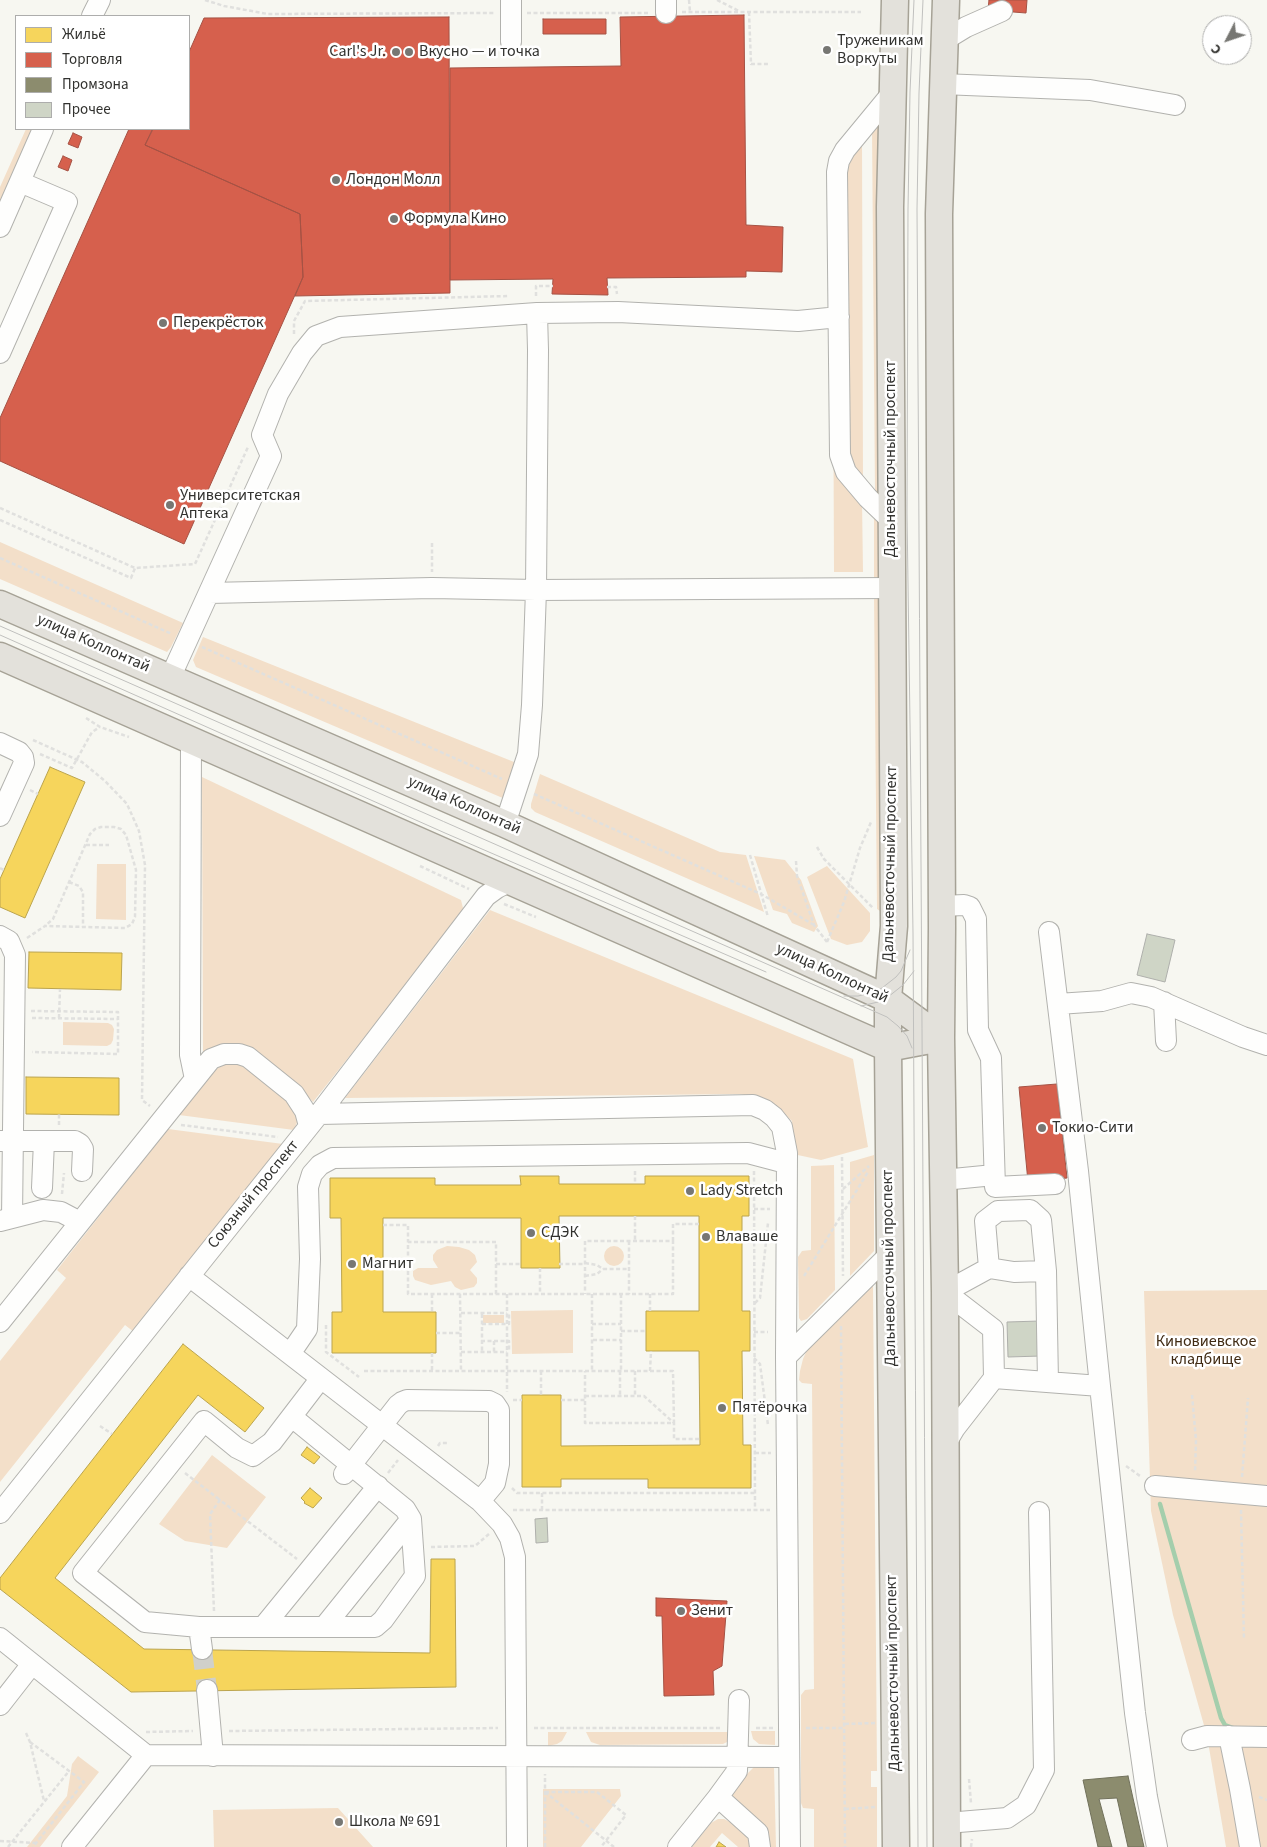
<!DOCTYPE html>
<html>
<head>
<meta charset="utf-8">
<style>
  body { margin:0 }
  #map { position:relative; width:1267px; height:1847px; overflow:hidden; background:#f7f7f1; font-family:"Source Sans 3",sans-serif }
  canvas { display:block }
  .legend { position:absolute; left:15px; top:15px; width:175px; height:115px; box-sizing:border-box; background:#fff; border:1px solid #adadac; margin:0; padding:6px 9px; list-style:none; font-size:15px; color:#32322f }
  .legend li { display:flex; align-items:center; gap:10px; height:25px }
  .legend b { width:25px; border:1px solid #adadac }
  .north { position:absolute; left:1202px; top:15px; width:50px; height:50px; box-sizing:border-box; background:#fff; border:1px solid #adadac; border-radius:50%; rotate:229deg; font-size:14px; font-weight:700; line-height:20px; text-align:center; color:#32322f }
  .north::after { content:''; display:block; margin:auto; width:18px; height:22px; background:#777773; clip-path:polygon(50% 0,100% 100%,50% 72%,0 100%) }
</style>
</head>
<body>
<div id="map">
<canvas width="1267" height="1847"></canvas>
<ul class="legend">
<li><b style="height:14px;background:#f6d55c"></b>Жильё</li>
<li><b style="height:14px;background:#d6604d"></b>Торговля</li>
<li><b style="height:14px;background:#8c8c6e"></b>Промзона</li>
<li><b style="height:14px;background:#cfd5c6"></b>Прочее</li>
</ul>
<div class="north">С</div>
</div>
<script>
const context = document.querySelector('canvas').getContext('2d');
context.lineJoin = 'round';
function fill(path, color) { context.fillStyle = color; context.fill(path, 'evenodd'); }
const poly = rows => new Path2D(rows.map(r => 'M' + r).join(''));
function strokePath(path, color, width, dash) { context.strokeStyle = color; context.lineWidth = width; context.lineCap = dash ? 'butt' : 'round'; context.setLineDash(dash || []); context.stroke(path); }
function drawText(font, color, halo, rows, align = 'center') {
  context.font = font + ' "Source Sans 3",sans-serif'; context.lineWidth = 5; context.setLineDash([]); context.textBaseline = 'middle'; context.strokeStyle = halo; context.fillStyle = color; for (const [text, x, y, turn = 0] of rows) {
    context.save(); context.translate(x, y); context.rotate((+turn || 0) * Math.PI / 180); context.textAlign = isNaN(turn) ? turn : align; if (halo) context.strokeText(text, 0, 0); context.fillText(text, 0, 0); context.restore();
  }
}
fill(poly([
  [881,119,881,497,875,495,872,129],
  [26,129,34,129,0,205,0,187],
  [862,140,863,484,847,463,844,168],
  [833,329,837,469,862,500,863,572,834,572],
  [874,514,881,525,882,578,874,580],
  [0,542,183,623,171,647,167,652,0,579],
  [874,595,880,596,884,914,877,909],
  [203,637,519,764,505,799,196,667,193,660],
  [540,774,720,852,746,855,764,912,535,812,531,808,531,804],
  [202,777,461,900,464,912,313,1102,292,1080,244,1045,203,1053],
  [754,856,785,860,801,880,818,926,814,932,792,923,787,914,773,910],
  [97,864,126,864,126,920,96,919],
  [827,866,870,913,870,931,862,942,847,945,831,939,807,877],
  [490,910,853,1059,868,1147,821,1160,793,1154,792,1121,772,1102,740,1094,345,1098],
  [63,1022,108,1023,112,1025,114,1029,113,1040,111,1044,107,1046,63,1045],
  [235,1062,245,1067,291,1103,296,1110,298,1120,294,1130,179,1115,215,1070,225,1063],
  [168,1129,283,1144,134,1332,125,1325,0,1482,0,1361,66,1278,57,1270],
  [874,1155,874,1251,850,1276,850,1162],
  [834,1165,835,1290,807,1319,801,1321,799,1318,798,1257,802,1251,811,1250,811,1166],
  '604 1256a10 10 0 1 1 20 0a10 10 0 1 1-20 0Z',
  [447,1246,459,1247,469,1250,475,1255,477,1262,470,1270,477,1278,477,1283,474,1287,461,1290,455,1287,451,1281,431,1285,415,1280,413,1276,413,1271,418,1268,438,1268,433,1260,433,1255,437,1250],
  [873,1284,877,1771,871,1771,871,1787,877,1787,877,1847,814,1847,814,1809,803,1808,801,1803,801,1695,805,1690,814,1689,812,1384,802,1383,799,1380,800,1371,803,1359,807,1350],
  [1267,1290,1267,1847,1226,1847,1207,1736,1173,1615,1151,1511,1144,1291],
  [573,1310,573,1353,512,1354,511,1311],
  [483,1315,504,1315,504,1323,483,1323],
  [212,1455,266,1497,227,1548,185,1541,159,1524],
  [751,1731,775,1731,775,1745,759,1744,753,1739],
  [548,1732,567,1732,562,1741,557,1744,548,1746],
  [586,1732,733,1732,729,1741,723,1744,600,1745,591,1742],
  [78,1756,99,1772,40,1847,27,1847,67,1796,72,1764],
  [754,1767,774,1767,776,1847,768,1847,768,1828,739,1805,733,1796,733,1788],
  [543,1789,620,1789,621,1796,581,1847,543,1847],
  [338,1808,373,1847,214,1847,213,1810],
  [718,1819,724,1819,730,1822,747,1836,750,1847,738,1847,722,1833,710,1847,692,1847,711,1823]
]), '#f3dfc9');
const homes = poly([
  [50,767,85,782,25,918,0,907,0,879,50,767],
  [29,952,122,953,121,990,28,988,29,952],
  [26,1077,119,1078,119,1115,26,1114,26,1077],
  [520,1176,559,1176,559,1184,645,1184,645,1176,749,1176,749,1216,742,1216,742,1311,750,1311,750,1351,742,1351,743,1445,751,1445,751,1488,648,1488,648,1479,561,1479,561,1487,522,1487,522,1395,561,1395,561,1446,700,1445,699,1351,646,1351,646,1311,699,1311,699,1216,559,1216,560,1268,521,1268,521,1218,383,1218,383,1312,436,1312,436,1353,332,1353,332,1312,342,1312,341,1218,330,1218,330,1178,435,1178,435,1185,521,1185,520,1176],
  [183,1344,264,1408,245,1432,198,1395,55,1578,144,1649,430,1653,431,1559,455,1559,456,1687,131,1692,0,1589,0,1578,183,1344],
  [307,1447,320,1457,314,1464,301,1455,307,1447],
  [310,1488,322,1498,313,1508,304,1503,305,1502,301,1498,310,1488],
  [719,1842,726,1847,716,1847,719,1842]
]);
fill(homes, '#f6d55c');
strokePath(homes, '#bba44e', 1);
const shops = poly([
  [989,0,1027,0,1026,13,988,10,989,0],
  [744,15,746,225,783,227,782,272,746,271,746,277,607,278,608,295,552,294,553,279,450,280,450,68,621,66,620,17,744,15],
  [449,17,450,293,295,296,303,277,300,214,145,145,153,129,189,129,189,52,204,18,449,17],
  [543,19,606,19,606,34,543,34,543,19],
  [129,129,149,129,152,130,145,145,300,214,303,277,184,544,0,461,0,418,129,129],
  [73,133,82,137,78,148,68,144,73,133],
  [63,156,72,160,68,171,58,167,63,156],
  [1057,1084,1067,1178,1028,1182,1019,1087,1057,1084],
  [656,1598,727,1601,722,1666,713,1671,714,1695,664,1696,662,1616,656,1616,656,1598]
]);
fill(shops, '#d6604d');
strokePath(shops, '#a55244', 1);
const industry = poly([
  [1128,1776,1144,1847,1128,1847,1117,1798,1099,1799,1112,1847,1098,1847,1083,1780,1128,1776]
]);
fill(industry, '#8c8c6e');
strokePath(industry, '#71715b', 1);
strokePath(poly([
  [1160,1504,1221,1718,1225,1725,1233,1728]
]), '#a4ceac', 4.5);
const building = poly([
  [1147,934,1175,940,1165,982,1137,975,1147,934],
  [1040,1321,1041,1356,1008,1357,1007,1322,1040,1321],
  [547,1518,548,1542,536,1543,535,1519,547,1518]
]);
fill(building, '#cfd5c6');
strokePath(building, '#aeafab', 1);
strokePath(poly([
  [202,1649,207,1690]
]), '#d0d0ca', 20, [20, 10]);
const minor = poly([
  [511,0,511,42],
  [666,13,666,0],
  [92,16,100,0],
  [943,41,966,27,1002,11],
  [942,84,1090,90,1175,105],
  [0,227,43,129],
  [0,353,67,202,20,182],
  [891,520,868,498,846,472,840,455,837,172,839,161,845,150,892,93],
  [209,593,432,588,536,590,892,588],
  [170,678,271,456,262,435,278,394,302,353,316,336,340,327,537,313,618,312,798,321,839,317],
  [191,740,190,1055,195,1079],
  [0,743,19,752,23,757,24,763,0,816],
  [505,824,528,754,532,705,536,590,538,350,537,313],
  [942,906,964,905,970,907,976,919,978,1030,991,1058,995,1187,1055,1184],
  [0,936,9,941,15,955,12,1218],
  [1164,1002,1166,1041],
  [1058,1004,1102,1001,1131,993,1151,997,1243,1037,1267,1045],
  [319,1114,753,1105,765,1110,774,1117,782,1127,787,1153,786,1357],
  [0,1141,75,1141,80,1144,83,1149,82,1171],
  [943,1180,994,1175],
  [42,1188,44,1141],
  [0,1221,43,1210,61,1212,80,1222],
  [1046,1271,1048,1382],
  [189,1276,480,1501,502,1524,510,1538,515,1557,517,1847],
  [0,1322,211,1059,224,1054,239,1054,248,1057,294,1094,305,1111,309,1126],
  [290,1354,307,1329,310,1259,308,1187,312,1174,320,1165,333,1158,748,1153,786,1163],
  [994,1378,1100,1386,1078,1171,1049,932],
  [1100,1386,1135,1713,1147,1797,1157,1847],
  [292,1417,405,1509,411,1519,415,1576,383,1620,375,1627,199,1627,145,1622,83,1573,204,1421,237,1448,253,1456,272,1442,321,1378],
  [945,1445,955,1428,994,1378,993,1329,945,1292,989,1268,985,1221,998,1211,1030,1210,1041,1220,1046,1271,1014,1272,989,1268],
  [344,1474,398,1405,402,1402,407,1400,489,1401,495,1404,499,1410,499,1464,495,1483,480,1501],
  [1155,1486,1267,1496],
  [0,1513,319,1114,486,896,497,888,511,881],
  [199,1627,202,1649],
  [263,1627,378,1486],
  [324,1627,411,1519],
  [0,1638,146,1755,789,1757],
  [207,1690,213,1756],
  [0,1705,32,1664],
  [1229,1736,1240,1789,1250,1847],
  [1192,1740,1207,1736,1267,1737],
  [718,1797,737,1771,739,1700],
  [947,1823,1007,1818,1026,1805,1044,1770,1039,1512],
  [72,1847,146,1755],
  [678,1847,718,1797,758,1833,760,1847],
  [790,1847,786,1357,890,1254]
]);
const major = poly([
  [895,0,890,207,894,926,888,999,888,1048,896,1847],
  [946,0,939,214,942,928,941,1038,945,1292,947,1847],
  [0,604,505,824,888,999,941,1038],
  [0,656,888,1048,941,1038]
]);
strokePath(minor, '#b2b2ae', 22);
strokePath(major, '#a6a296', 29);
strokePath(poly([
  [205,0,224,6,268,14,494,13],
  [689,0,690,12],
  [717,0,739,11],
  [682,12,861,12],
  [749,12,751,64,768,64],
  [527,13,649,13],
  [607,287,616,287,617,294],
  [536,296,536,286,553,286],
  [294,334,294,321,305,301,509,296],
  [0,508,135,568,195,564,248,447],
  [0,520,131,578,135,568],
  [432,543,432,572],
  [0,558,172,634],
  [202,647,502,779],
  [86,718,100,727,129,737],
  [33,740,82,762,105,781,127,804,139,831,145,865,142,1100,150,1106],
  [40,754,72,768,92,732,100,727],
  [30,790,38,794],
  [534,794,761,894,814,925],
  [86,845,109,845],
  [817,847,824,859,873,908],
  [750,855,768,917],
  [796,861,797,876,814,925,827,942],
  [420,866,469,889],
  [0,868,4,870],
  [69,882,79,886,83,892,83,927],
  [504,904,536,917],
  [27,938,45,926,125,928,132,924,135,917,136,870,126,835,121,829,114,827,101,827,95,829,90,834,53,919,45,926],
  [827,942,844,902,860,848,871,822],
  [31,1011,118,1012,118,1054,32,1052],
  [32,1018,118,1019],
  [59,1018,60,989],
  [59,1125,59,1114],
  [181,1125,278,1137],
  [842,1157,843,1276],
  [635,1171,635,1184],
  [754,1171,755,1510],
  [843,1189,869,1166],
  [62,1194,64,1173],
  [754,1209,770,1209],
  [635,1216,635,1241],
  [383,1225,408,1225,408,1242],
  [629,1241,629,1294],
  [673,1241,673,1224,699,1224],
  [585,1263,597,1265,603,1269,629,1269],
  [496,1264,521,1264],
  [559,1264,585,1264],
  [540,1268,540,1294],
  [585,1276,597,1274,603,1269],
  [804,1276,868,1172],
  [432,1294,432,1312],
  [460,1294,461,1371],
  [496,1294,496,1242,408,1242,408,1294,673,1294,673,1241,585,1241,585,1294],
  [507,1294,507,1392],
  [592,1294,592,1371],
  [621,1294,621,1371],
  [755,1303,760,1298,768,1223],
  [650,1311,650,1294],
  [461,1313,507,1313],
  [482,1314,482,1352],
  [482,1324,509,1324,509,1313],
  [592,1324,621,1324],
  [326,1325,326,1352,359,1377],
  [841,1326,845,1847],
  [621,1331,646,1331],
  [754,1332,768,1332],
  [436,1333,461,1333],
  [593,1340,621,1340],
  [481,1341,509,1341,509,1352],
  [494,1341,494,1352],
  [461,1352,507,1352],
  [432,1353,432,1371],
  [754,1358,760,1364,768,1425],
  [364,1371,673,1371,674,1423,585,1423,585,1371],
  [541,1371,541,1395],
  [620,1371,620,1396],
  [635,1371,635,1396],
  [650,1371,651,1351],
  [1192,1395,1196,1440,1195,1472],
  [585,1396,644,1396,674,1423,674,1439,700,1439],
  [513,1400,522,1400],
  [561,1400,585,1400],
  [100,1426,112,1434],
  [438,1446,440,1443,448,1443],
  [755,1453,771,1453],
  [1126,1466,1140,1476],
  [185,1473,220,1500],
  [388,1473,398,1460],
  [1242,1477,1248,1398],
  [512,1488,517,1493,755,1493],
  [542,1493,542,1510],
  [513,1510,770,1510],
  [1241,1510,1244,1640],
  [431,1547,475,1546,489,1534],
  [214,1611,210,1514,220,1500,297,1559],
  [845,1724,876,1723],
  [534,1728,721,1728],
  [756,1728,773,1728],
  [806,1728,845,1728],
  [229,1731,498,1728],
  [146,1732,193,1731],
  [26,1733,30,1742,44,1801],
  [30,1742,84,1782,33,1847],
  [969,1779,971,1803],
  [545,1792,597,1792,626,1815,601,1847],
  [545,1792,614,1847],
  [1259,1797,1267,1800],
  [845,1809,876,1807],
  [0,1841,36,1843],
  [8,1847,69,1771],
  [545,1847,545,1774],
  [971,1847,972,1839]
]), '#e0e0de', 2.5, [4, 2.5]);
strokePath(minor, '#fefefd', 20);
strokePath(major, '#e3e1db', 26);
strokePath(poly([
  [914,0,910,92,908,209,907,513,913,933,918,1847],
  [923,0,919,93,917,209,927,1847],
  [0,626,887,1017,898,1026,907,1036,912,1048],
  [0,635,445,833,766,972],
  [844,996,858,996,874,992,882,988,896,977,901,971,910,950],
  [861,1006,878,1002,888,997,903,985,914,971]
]), '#c0c0be', 1);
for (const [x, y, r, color] of [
  [827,50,5,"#777773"],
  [396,52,5,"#777773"],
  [409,52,5,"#777773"],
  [336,180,5,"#777773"],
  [394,219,5,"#777773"],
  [163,323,5,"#777773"],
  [170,505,5,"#777773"],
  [1042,1128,5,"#777773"],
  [690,1191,5,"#777773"],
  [531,1233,5,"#777773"],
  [706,1237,5,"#777773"],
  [352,1264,5,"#777773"],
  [722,1408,5,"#777773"],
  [681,1611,5,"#777773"],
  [339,1822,5,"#777773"]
]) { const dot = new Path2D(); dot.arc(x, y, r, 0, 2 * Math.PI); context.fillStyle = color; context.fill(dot); strokePath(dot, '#fff', 2); }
drawText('16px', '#32322f', '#fff', [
  ["Труженикам",837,41],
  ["Воркуты",837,59],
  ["Carl's Jr.",386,52,"right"],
  ["Вкусно — и точка",419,52],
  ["Лондон Молл",346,180],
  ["Формула Кино",404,219],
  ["Перекрёсток",173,323],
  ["Университетская",180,496],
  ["Аптека",180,514],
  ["Токио-Сити",1052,1128],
  ["Lady Stretch",700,1191],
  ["СДЭК",541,1233],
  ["Влаваше",716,1237],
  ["Магнит",362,1264],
  ["Пятёрочка",732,1408],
  ["Зенит",691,1611],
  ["Школа № 691",349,1822]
], 'left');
drawText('16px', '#32322f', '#fff', [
  ["Дальневосточный проспект",891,459,-90],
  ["улица Коллонтай",93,644,24],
  ["улица Коллонтай",464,806,24],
  ["Дальневосточный проспект",891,864,-89],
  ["улица Коллонтай",832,974,25],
  ["Союзный проспект",254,1195,-51],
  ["Дальневосточный проспект",890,1268,-91],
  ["Дальневосточный проспект",894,1673,-91]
]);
drawText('16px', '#3f2a13', '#fff', [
  ["Киновиевское",1206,1342],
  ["кладбище",1206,1360]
]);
</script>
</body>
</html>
